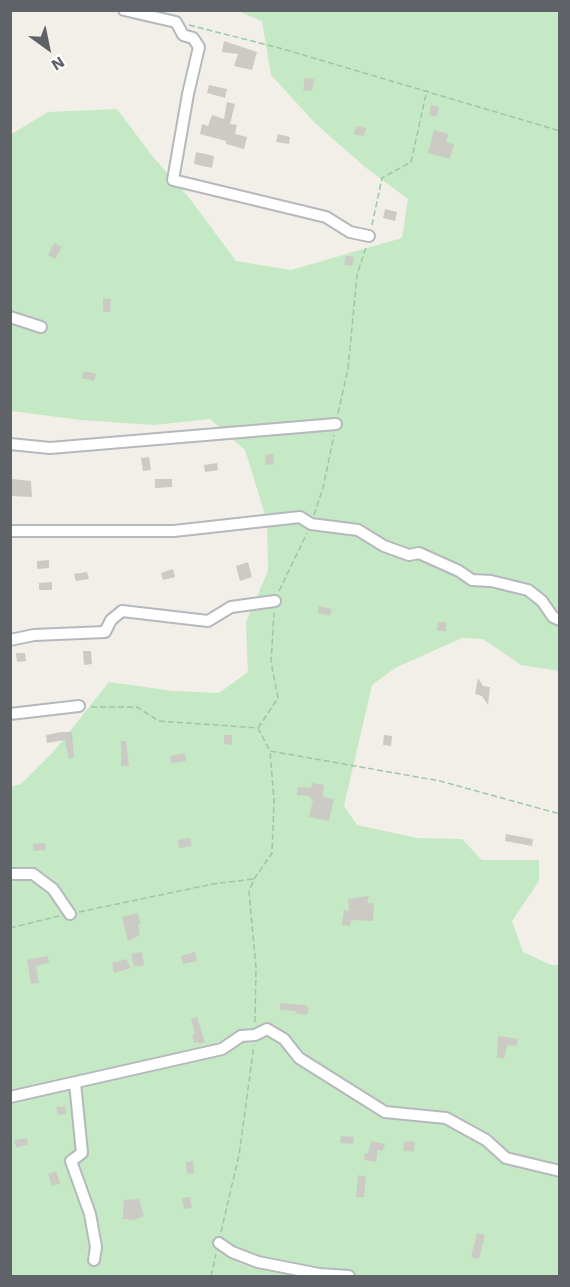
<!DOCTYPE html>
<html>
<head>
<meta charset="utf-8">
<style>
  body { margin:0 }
  #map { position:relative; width:570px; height:1287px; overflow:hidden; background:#f1efe8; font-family:"Work Sans",sans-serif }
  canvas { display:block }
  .frame { position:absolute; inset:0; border:12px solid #5f6368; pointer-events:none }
  .north { position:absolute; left:18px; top:18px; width:60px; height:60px; -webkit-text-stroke:4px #fff; paint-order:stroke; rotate:147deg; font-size:16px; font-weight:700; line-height:24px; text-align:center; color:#5f6368 }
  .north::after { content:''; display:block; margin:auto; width:21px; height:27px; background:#5f6368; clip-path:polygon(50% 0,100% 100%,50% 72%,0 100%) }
</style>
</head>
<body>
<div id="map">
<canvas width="570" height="1287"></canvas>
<div class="frame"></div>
<div class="north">N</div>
</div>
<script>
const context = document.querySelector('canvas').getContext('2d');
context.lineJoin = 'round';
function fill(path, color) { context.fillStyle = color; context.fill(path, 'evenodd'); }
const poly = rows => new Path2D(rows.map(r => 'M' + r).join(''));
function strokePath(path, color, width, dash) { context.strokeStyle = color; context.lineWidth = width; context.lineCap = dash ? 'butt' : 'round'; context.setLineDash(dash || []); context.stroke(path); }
fill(poly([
  [238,11,559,11,559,671,521,665,483,639,462,638,395,668,372,685,344,806,357,825,417,838,462,839,482,860,539,860,539,881,512,921,523,952,551,965,559,965,559,1276,11,1276,11,787,21,784,54,751,109,682,173,691,219,693,248,672,246,622,268,571,267,521,245,450,210,419,154,425,81,420,11,411,10,135,48,112,117,109,153,157,190,199,236,261,291,270,402,238,408,199,365,167,315,123,271,75,262,21]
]), '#c5e8c5');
fill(poly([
  [224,41,257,52,252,70,234,66,238,54,222,52],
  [305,78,314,79,312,91,303,90],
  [209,85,227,89,225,98,207,93],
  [227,102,235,104,230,124,237,125,235,134,247,137,244,149,226,144,226,141,200,134,202,124,208,126,212,115,224,119],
  [431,105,439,107,436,117,429,115],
  [356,126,366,128,364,136,354,134],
  [434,130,448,134,446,142,454,144,450,159,428,153],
  [278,134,290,137,289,144,276,142],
  [196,152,214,156,212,168,194,164],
  [385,209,397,212,395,221,383,218],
  [54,243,62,247,55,259,48,255],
  [346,256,354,257,352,266,344,265],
  [103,298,111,299,110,312,103,312],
  [84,371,96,374,94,381,82,378],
  [273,454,274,464,266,465,265,455],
  [149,457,151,470,143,471,141,458],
  [217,463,218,470,205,472,204,465],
  [12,479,31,481,32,497,11,496],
  [155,479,172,479,172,487,155,488],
  [49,560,49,568,37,569,37,561],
  [248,562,252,577,240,581,236,566],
  [173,569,175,577,163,580,161,573],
  [87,572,89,579,76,581,74,574],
  [52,582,52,590,39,590,39,583],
  [319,606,332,609,330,616,318,613],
  [438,622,446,622,446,631,437,631],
  [83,651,91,651,92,664,84,665],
  [16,653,25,653,26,661,17,662],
  [478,678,483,686,490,687,488,705,482,696,475,694],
  [61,732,72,732,74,758,69,759,65,740,47,743,46,735],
  [224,735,232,735,232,745,224,744],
  [384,735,392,736,391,746,383,745],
  [121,741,126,741,129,766,121,766],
  [185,753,186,761,171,763,170,756],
  [312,783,324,785,323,797,334,799,329,821,309,817,313,800,310,799,310,796,297,795,298,787,311,788],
  [506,834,533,839,532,846,505,841],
  [190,838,192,846,179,848,178,840],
  [45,843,46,850,34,851,33,844],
  [369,896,367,903,374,903,373,921,351,920,350,926,342,925,344,910,349,911,348,899],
  [138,913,141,924,138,925,140,935,128,941,122,917],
  [142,952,144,965,134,967,131,954],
  [195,952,197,961,183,964,181,956],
  [48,956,49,963,36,966,39,983,31,984,27,960],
  [126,959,131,968,114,973,112,963],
  [280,1003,306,1005,306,1007,309,1007,307,1015,295,1013,296,1011,280,1010],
  [197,1017,205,1042,199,1044,198,1042,194,1043,192,1035,195,1034,191,1019],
  [498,1036,518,1039,517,1046,507,1045,504,1059,497,1057],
  [65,1106,66,1114,58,1115,56,1107],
  [341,1136,354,1137,353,1144,340,1143],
  [27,1138,28,1145,16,1147,14,1140],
  [371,1141,385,1144,383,1151,378,1150,376,1162,364,1160,365,1153,368,1153],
  [405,1141,415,1142,414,1152,403,1150],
  [193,1161,194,1173,187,1174,186,1162],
  [56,1171,60,1183,52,1186,48,1174],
  [358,1175,366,1177,364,1197,356,1197],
  [190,1197,192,1208,184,1209,182,1198],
  [139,1199,144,1216,135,1220,123,1219,124,1200],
  [477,1233,485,1235,479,1259,471,1257]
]), '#cccac5');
const street = poly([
  [124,10,176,22,183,35,193,38,199,47,188,94,173,180,326,217,350,232,369,236],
  [10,317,41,327],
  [10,444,50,448,336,424],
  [10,531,174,531,300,517,311,524,358,530,384,546,409,555,419,553,459,571,472,580,491,581,528,590,542,601,553,617,560,620],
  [10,640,34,635,105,632,111,620,122,611,208,621,231,607,275,601],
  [10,714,79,706],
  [10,874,33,874,53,889,70,914],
  [75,1083,82,1153,71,1161,90,1214,96,1247,94,1260],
  [10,1097,222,1049,241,1036,255,1035,267,1029,284,1039,299,1058,385,1112,446,1118,486,1140,506,1158,560,1171],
  [219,1243,232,1252,258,1262,319,1274,349,1276]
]);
strokePath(street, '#b5b8bc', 14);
strokePath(poly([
  [189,25,283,49,560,131],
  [372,225,382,178,411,162,427,90],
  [338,413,348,369,357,275,366,247],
  [314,515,323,488,334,435],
  [279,591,307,533],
  [91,707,137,707,159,721,258,728,270,751,440,781,560,814],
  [258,728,278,698,271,662,274,613],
  [79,912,213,884,253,879],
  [10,928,59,916],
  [255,1022,256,968,249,892,254,879,272,853,274,800,270,751],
  [221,1232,239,1155,254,1045],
  [211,1276,216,1254]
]), '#9cc7a9', 1.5, [6, 3]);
strokePath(street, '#fff', 10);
</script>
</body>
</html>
